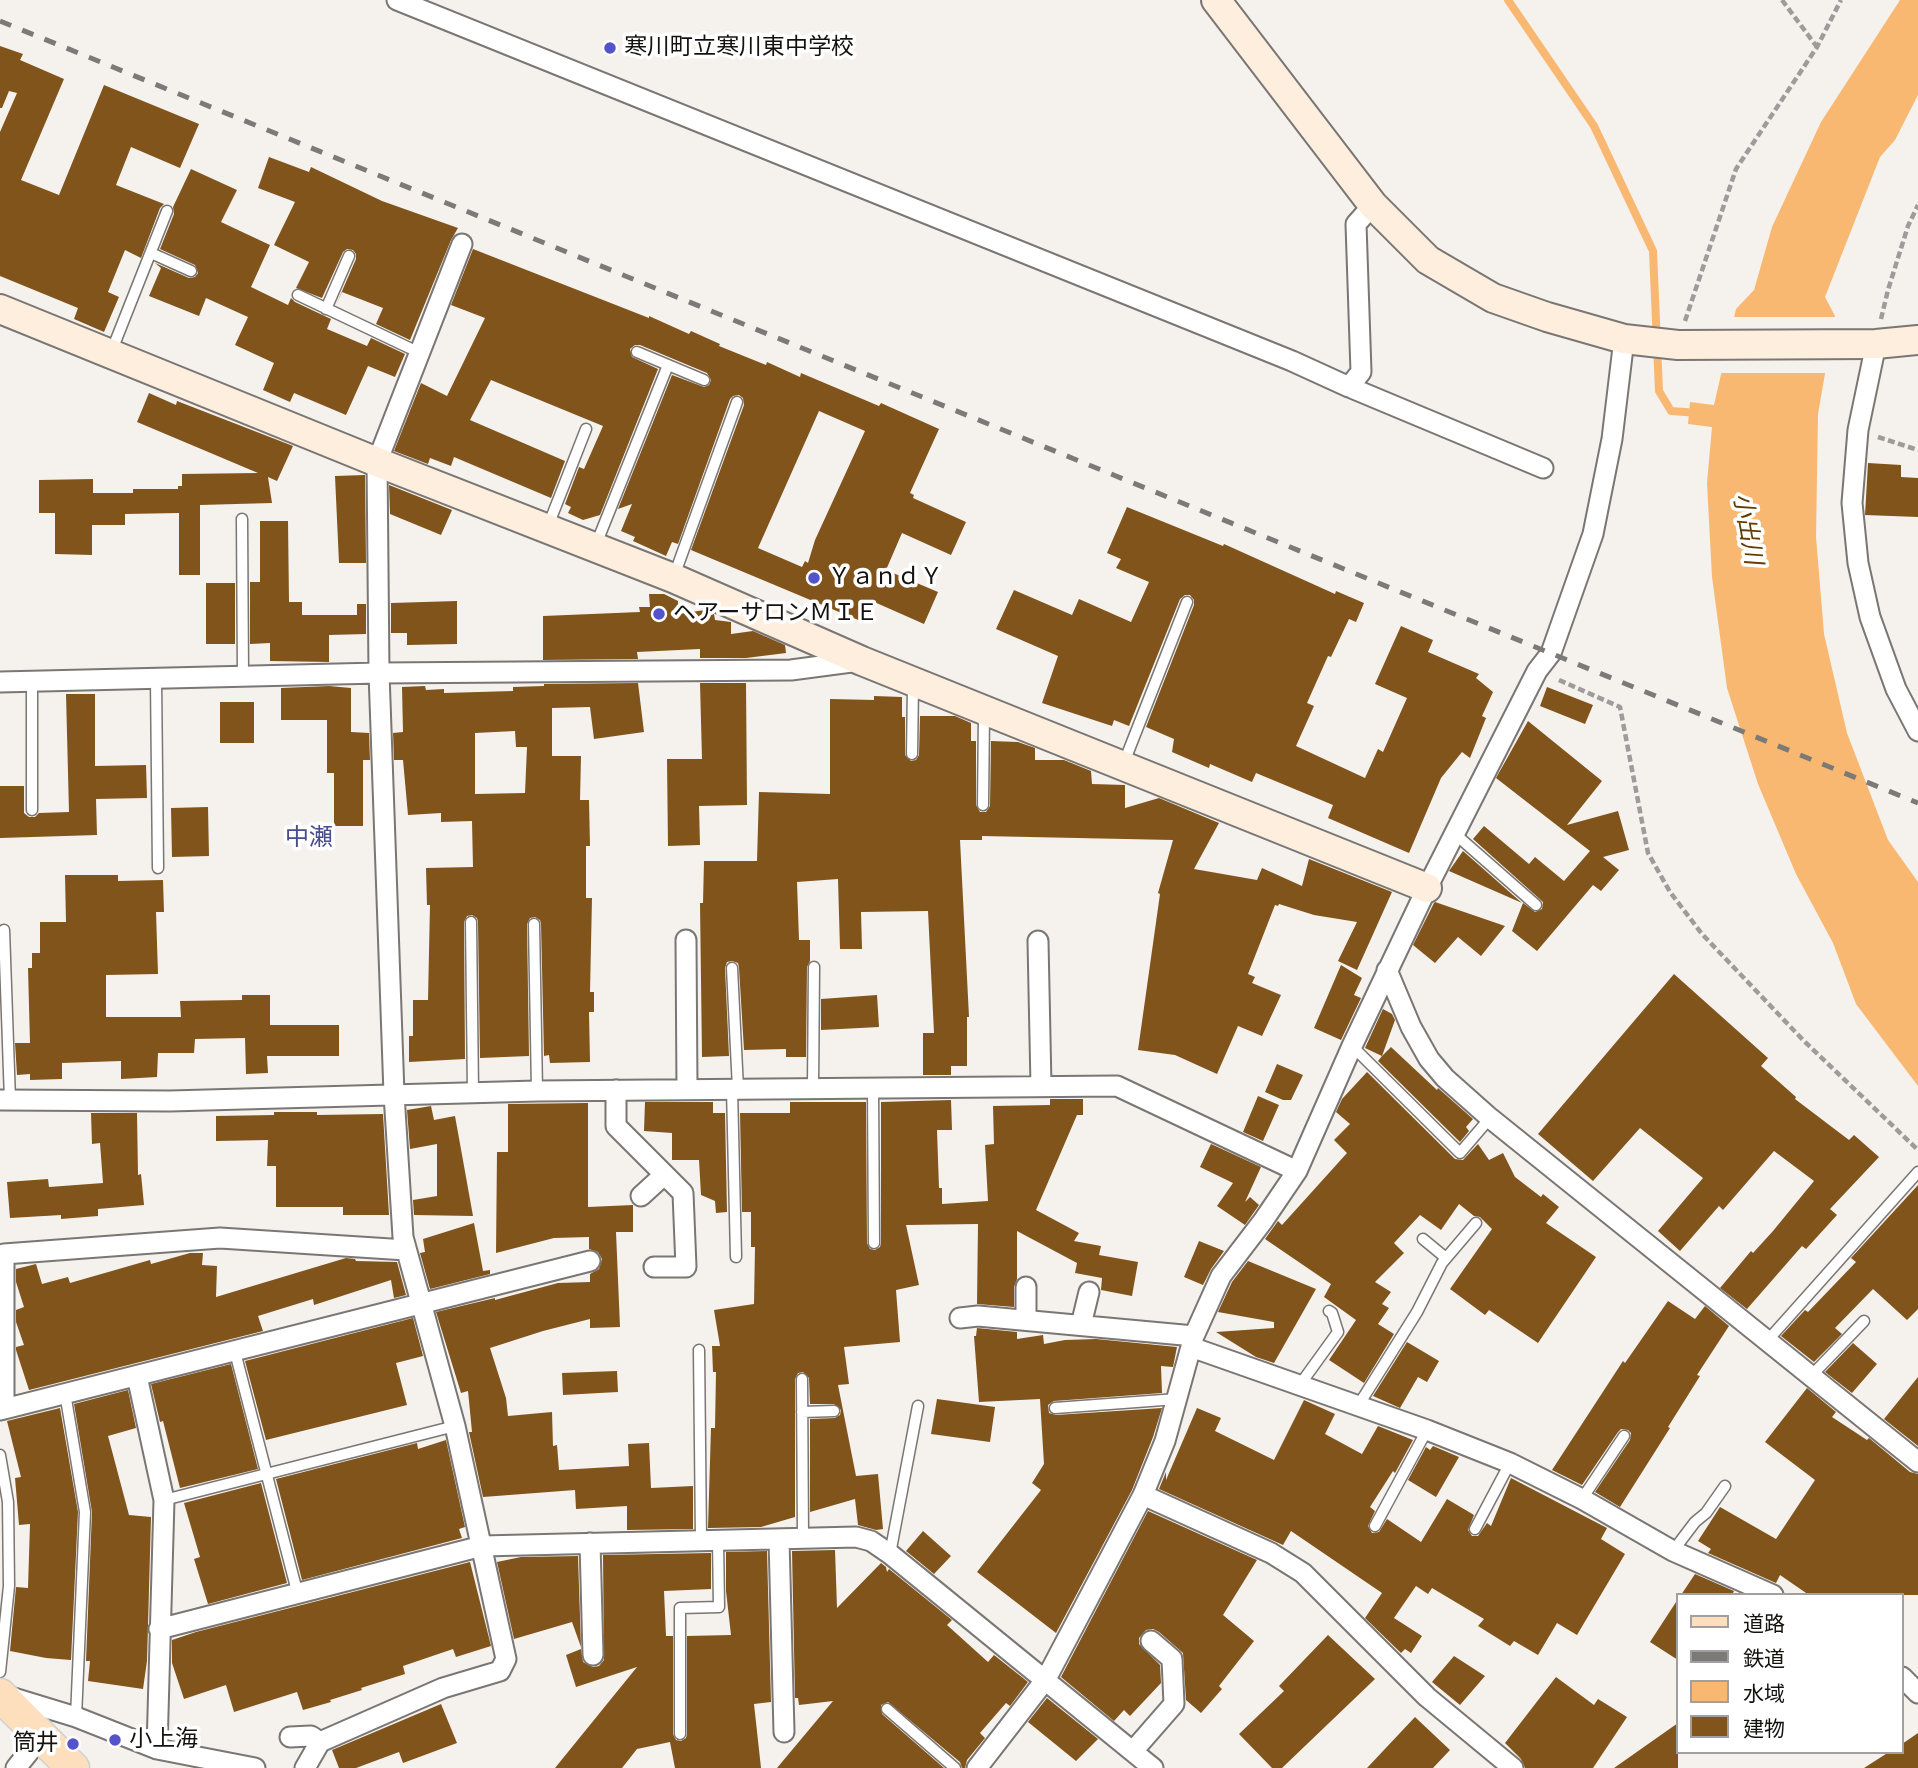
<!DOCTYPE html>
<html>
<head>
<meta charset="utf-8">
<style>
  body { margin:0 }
  #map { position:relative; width:1918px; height:1768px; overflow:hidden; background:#f5f1ed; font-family:Manrope,"Noto Sans JP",sans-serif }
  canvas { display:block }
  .legend { position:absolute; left:1676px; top:1593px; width:228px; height:161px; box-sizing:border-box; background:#fff; border:2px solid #a1a09f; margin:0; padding:9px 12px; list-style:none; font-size:21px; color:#131210 }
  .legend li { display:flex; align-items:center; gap:14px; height:35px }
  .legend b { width:35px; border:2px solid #a1a09f }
</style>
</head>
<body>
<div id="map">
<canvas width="1918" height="1768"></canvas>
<ul class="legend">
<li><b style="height:9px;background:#fddebd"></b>道路</li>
<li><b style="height:9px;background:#7c7a77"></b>鉄道</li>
<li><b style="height:19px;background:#f8b872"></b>水域</li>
<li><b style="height:19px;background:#81541c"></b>建物</li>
</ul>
</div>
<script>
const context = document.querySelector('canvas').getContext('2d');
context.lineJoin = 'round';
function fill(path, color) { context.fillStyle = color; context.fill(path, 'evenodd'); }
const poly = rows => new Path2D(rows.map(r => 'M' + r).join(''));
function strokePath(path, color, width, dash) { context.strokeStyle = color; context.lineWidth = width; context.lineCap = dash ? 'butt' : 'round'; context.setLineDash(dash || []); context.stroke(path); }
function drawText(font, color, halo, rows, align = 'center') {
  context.font = font + ' Manrope,"Noto Sans JP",sans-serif'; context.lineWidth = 7; context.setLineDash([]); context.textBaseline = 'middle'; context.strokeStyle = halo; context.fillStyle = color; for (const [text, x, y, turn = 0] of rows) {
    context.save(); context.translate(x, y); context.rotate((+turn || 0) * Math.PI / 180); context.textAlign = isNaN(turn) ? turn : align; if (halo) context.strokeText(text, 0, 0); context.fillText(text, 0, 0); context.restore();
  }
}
fill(poly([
  [1900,0,1918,0,1918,95,1895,140,1880,157,1825,297,1835,316,1818,414,1816,537,1824,634,1847,733,1888,840,1918,882,1918,1086,1856,1004,1833,943,1796,874,1758,784,1727,688,1712,577,1707,483,1712,427,1688,424,1690,402,1714,405,1736,309,1754,290,1772,227,1821,122]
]), '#f8b872');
fill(poly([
  [1731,317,1838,317,1829,373,1718,373]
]), '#f5f1ed');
strokePath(poly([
  [1508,0,1594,126,1653,251,1659,391,1671,411,1699,413]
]), '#f8b872', 8);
fill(poly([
  [0,46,23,54,20,60,64,79,21,180,59,195,104,85,199,124,180,168,131,147,116,185,164,204,160,208,141,258,125,250,108,292,119,297,104,332,74,319,78,308,0,276,0,132,17,93,9,91,2,108,0,108],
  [269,157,309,172,311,167,382,201,458,228,451,240,410,340,376,324,383,308,342,292,336,305,356,259,356,254,353,250,347,249,343,252,322,298,296,288,309,262,274,245,295,202,258,188],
  [191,169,237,190,221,222,270,245,251,287,288,305,291,298,295,302,331,319,327,329,367,346,371,338,405,354,395,377,368,366,346,415,294,393,290,402,263,390,274,363,235,345,248,317,206,298,199,316,149,296,161,268,155,263,189,278,195,277,198,273,195,265,160,249,174,214,173,207],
  [473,249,649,318,649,316,689,334,691,331,720,344,719,346,766,365,767,362,800,377,801,373,879,406,881,403,939,429,910,493,914,495,913,498,966,522,951,555,902,533,886,570,938,592,924,624,872,601,863,622,691,550,744,405,743,398,739,395,733,396,730,399,678,544,672,542,666,556,633,541,635,537,621,531,632,504,618,509,672,375,704,387,709,385,711,380,707,373,640,345,635,345,630,349,632,357,658,369,600,515,583,520,568,513,571,507,565,504,579,467,584,469,603,426,491,380,470,420,565,461,551,498,454,457,451,466,430,458,428,464,394,451,421,383,447,396,485,318,451,305],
  [819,411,865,431,815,540,808,563,805,561,802,567,758,548],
  [149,393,176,405,177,401,293,446,277,481,268,477,272,503,200,505,200,575,179,575,179,513,125,514,125,525,92,525,92,555,55,554,55,513,39,513,39,480,93,479,93,493,133,493,133,489,178,489,178,486,182,486,182,474,258,473,137,422],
  [1868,463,1901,465,1901,477,1918,478,1918,517,1865,515],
  [365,475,366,563,339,563,335,476],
  [389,485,452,510,441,535,390,514],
  [1127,507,1223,546,1224,544,1335,594,1336,591,1364,603,1356,622,1349,619,1331,657,1328,656,1307,703,1314,706,1296,746,1365,778,1378,749,1383,752,1407,698,1375,684,1401,626,1433,640,1428,652,1479,674,1476,678,1493,692,1482,716,1486,718,1470,758,1462,752,1441,778,1409,853,1328,818,1333,805,1256,773,1252,782,1210,764,1209,768,1172,752,1174,739,1146,727,1194,605,1194,600,1190,595,1185,595,1180,599,1129,726,1114,720,1112,726,1042,703,1058,656,996,629,1014,590,1072,615,1079,599,1131,622,1149,582,1116,568,1121,559,1107,553],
  [260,521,288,521,289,602,302,602,302,615,357,615,357,604,366,604,366,634,329,635,329,662,270,661,270,643,250,644,250,582,260,582],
  [206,583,235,583,235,644,206,644],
  [649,594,664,594,678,601,678,614,705,610,714,614,715,620,731,622,731,634,753,631,785,645,786,653,746,658,700,658,700,649,637,652,638,659,543,660,543,616,640,612,639,607,650,607],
  [457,601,457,644,407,645,407,633,391,633,391,603],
  [638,683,644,732,594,739,590,707,552,708,552,756,581,756,580,800,589,800,590,846,586,846,586,898,592,898,590,992,594,992,594,1012,589,1012,590,1062,550,1063,549,1055,544,1056,541,924,540,920,535,917,530,918,527,924,529,1056,480,1058,478,922,477,918,472,915,467,916,464,922,465,1059,409,1062,409,1036,413,1036,413,1000,428,1000,430,905,427,905,426,868,473,867,472,821,441,822,441,813,408,815,403,760,394,760,393,733,403,732,402,687,425,686,426,690,444,689,444,693,513,691,513,687,544,686,544,684],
  [515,731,516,747,527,747,525,793,475,794,475,733],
  [700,683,746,683,747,805,699,806,700,845,668,846,667,759,702,759],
  [329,686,351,688,351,732,369,733,370,760,363,760,363,826,334,826,334,773,327,773,327,720,281,720,281,688],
  [1547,687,1593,705,1585,724,1540,706],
  [66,694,95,694,95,766,146,765,147,798,96,799,97,835,0,838,0,786,24,786,24,813,29,817,35,817,39,813,69,812],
  [874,696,902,697,902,717,905,717,905,755,911,761,916,760,919,755,920,716,955,716,971,723,971,741,976,741,976,805,980,812,986,812,990,806,991,741,1018,742,1035,748,1035,760,1064,760,1091,771,1092,784,1125,785,1125,808,1159,798,1219,823,1194,869,1257,880,1262,868,1302,886,1309,859,1392,892,1357,970,1338,961,1357,922,1314,915,1279,904,1278,906,1275,905,1248,974,1255,977,1252,983,1281,995,1262,1036,1238,1026,1217,1074,1175,1055,1138,1050,1160,894,1158,893,1173,840,982,836,982,840,960,840,969,1017,967,1017,967,1066,951,1066,951,1075,923,1075,923,1033,934,1033,928,911,861,912,862,949,840,949,838,879,797,882,799,940,810,940,810,961,807,967,806,1057,786,1057,786,1049,744,1050,739,968,738,963,732,961,727,962,725,968,729,1056,702,1057,700,903,703,903,704,861,757,861,759,792,830,794,830,699,874,700],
  [220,702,254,702,254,743,220,743],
  [1528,721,1602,781,1567,825,1618,811,1629,850,1603,857,1619,870,1601,891,1593,885,1537,951,1512,931,1523,903,1535,912,1542,909,1543,902,1473,839,1484,826,1529,864,1535,857,1564,881,1590,851,1496,778],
  [208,807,209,856,172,857,171,808],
  [1463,851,1522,903,1449,871],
  [65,875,118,875,118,881,163,880,164,912,156,912,158,974,106,975,106,1017,181,1017,180,1001,242,1000,242,995,270,995,270,1025,339,1025,339,1056,267,1056,268,1073,246,1074,245,1038,195,1039,194,1053,158,1053,157,1077,121,1079,121,1061,62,1063,62,1079,30,1080,30,1074,17,1075,15,1043,30,1043,28,968,32,968,32,953,40,953,40,922,66,922],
  [1434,903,1435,902,1505,926,1481,956,1458,937,1435,963,1413,945],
  [1341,965,1362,978,1354,995,1361,998,1341,1040,1314,1028],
  [1674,974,1768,1058,1761,1066,1796,1097,1795,1099,1849,1140,1854,1135,1879,1157,1830,1209,1837,1215,1806,1249,1802,1246,1747,1309,1720,1288,1751,1251,1753,1253,1773,1231,1814,1181,1774,1151,1723,1210,1719,1206,1680,1251,1658,1231,1703,1178,1640,1128,1593,1181,1538,1134],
  [877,995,879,1027,821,1030,821,999],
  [1383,1009,1392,1014,1395,1020,1382,1056,1391,1047,1437,1090,1438,1088,1473,1119,1466,1127,1469,1131,1460,1142,1378,1061,1382,1056,1365,1048],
  [1277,1064,1303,1075,1291,1100,1283,1100,1265,1092],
  [1367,1072,1455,1159,1463,1160,1478,1144,1489,1160,1503,1153,1515,1177,1541,1197,1543,1194,1559,1207,1546,1223,1596,1257,1538,1343,1489,1310,1485,1315,1450,1289,1492,1229,1480,1217,1474,1216,1459,1204,1441,1230,1420,1215,1394,1243,1404,1253,1375,1282,1391,1292,1382,1304,1389,1308,1378,1324,1394,1334,1364,1383,1329,1360,1356,1320,1324,1297,1331,1284,1265,1239,1278,1221,1282,1225,1347,1153,1334,1140,1350,1124,1336,1112,1342,1099],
  [1258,1096,1279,1105,1263,1141,1243,1132],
  [1050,1099,1083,1099,1083,1115,1077,1115,1036,1210,1079,1233,1074,1241,1101,1246,1099,1255,1138,1262,1132,1296,1101,1290,1102,1278,1075,1273,1077,1263,1017,1231,1017,1279,1014,1287,1014,1307,977,1304,978,1224,906,1225,919,1285,896,1290,900,1342,844,1347,849,1384,838,1385,856,1476,878,1474,883,1529,876,1530,858,1525,855,1499,810,1512,810,1419,835,1418,840,1415,841,1410,834,1404,810,1404,809,1378,803,1372,798,1373,795,1379,795,1517,761,1527,708,1528,711,1428,715,1428,716,1372,713,1372,712,1346,720,1346,714,1310,754,1304,755,1247,751,1247,751,1212,742,1212,740,1113,790,1113,790,1102,866,1102,867,1243,870,1249,875,1250,880,1247,881,1243,881,1102,951,1100,952,1130,937,1130,939,1188,942,1188,942,1204,988,1201,985,1145,994,1144,993,1106,1050,1105],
  [645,1102,713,1102,713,1113,725,1113,727,1212,716,1213,715,1201,701,1195,699,1160,672,1160,672,1133,644,1131],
  [588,1103,588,1207,633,1205,633,1232,616,1232,620,1327,590,1328,590,1319,543,1331,490,1348,506,1398,508,1416,552,1412,553,1446,557,1445,559,1470,629,1466,628,1444,649,1443,651,1488,693,1486,693,1529,627,1530,627,1506,576,1509,575,1490,483,1497,469,1432,472,1432,468,1391,461,1393,436,1312,495,1298,495,1300,558,1283,590,1282,590,1274,599,1269,602,1259,598,1252,589,1249,589,1237,554,1238,496,1253,497,1152,508,1152,508,1104],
  [431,1106,434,1120,455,1116,473,1216,414,1215,413,1200,437,1196,437,1144,410,1149,407,1110],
  [274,1112,317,1112,317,1115,383,1114,389,1215,343,1215,343,1207,276,1207,276,1166,267,1166,268,1140,216,1141,216,1116,274,1115],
  [91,1113,137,1113,138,1175,141,1174,144,1205,98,1209,98,1216,61,1219,61,1215,10,1218,7,1182,48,1179,49,1187,103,1183,100,1143,92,1144],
  [1211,1144,1261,1167,1245,1202,1250,1197,1259,1205,1245,1225,1217,1206,1233,1183,1200,1167],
  [1918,1185,1918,1309,1907,1320,1873,1289,1835,1328,1842,1334,1814,1362,1781,1336,1805,1310,1808,1312,1856,1262,1851,1258],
  [474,1223,483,1271,490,1270,490,1274,430,1289,420,1253,425,1252,423,1239],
  [1199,1241,1224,1251,1211,1269,1203,1285,1184,1277],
  [190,1253,203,1253,202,1265,217,1266,216,1297,346,1258,355,1259,356,1261,397,1262,406,1295,394,1298,391,1280,314,1305,313,1299,258,1316,263,1331,29,1390,16,1350,16,1347,24,1345,16,1322,16,1310,24,1307,16,1282,16,1269,36,1264,42,1284,68,1277,70,1283,150,1260,151,1264],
  [1248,1261,1316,1289,1274,1363,1256,1357,1216,1332,1274,1328,1274,1322,1218,1312,1232,1282],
  [1668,1301,1695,1319,1705,1306,1729,1326,1697,1375,1700,1376,1668,1427,1670,1428,1620,1507,1595,1492,1630,1440,1631,1433,1628,1430,1621,1429,1618,1432,1582,1485,1552,1470,1623,1361,1625,1363],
  [413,1318,423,1356,396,1363,407,1405,266,1440,245,1361],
  [977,1328,1017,1332,1017,1339,1043,1335,1044,1344,1065,1340,1096,1339,1177,1347,1173,1367,1161,1366,1162,1393,1054,1401,1048,1405,1049,1413,1056,1415,1162,1408,1153,1437,1132,1490,1056,1633,977,1572,1041,1490,1032,1483,1044,1464,1040,1399,979,1402,974,1336,976,1336],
  [1407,1342,1439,1361,1427,1382,1418,1377,1400,1408,1373,1396],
  [1853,1343,1877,1364,1852,1393,1825,1372],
  [231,1364,258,1469,180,1488,163,1421,160,1422,151,1384],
  [617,1371,618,1392,563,1395,562,1373],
  [1918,1377,1918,1446,1884,1419],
  [1807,1388,1836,1412,1832,1417,1867,1440,1869,1438,1910,1472,1918,1474,1918,1595,1809,1595,1780,1575,1776,1583,1708,1553,1711,1549,1698,1541,1720,1507,1776,1539,1815,1480,1765,1442],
  [128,1390,136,1428,108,1436,129,1515,151,1517,147,1661,143,1689,88,1681,90,1661,86,1661,92,1512,74,1404],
  [937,1399,995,1407,990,1442,931,1434],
  [1304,1400,1335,1414,1325,1434,1362,1454,1378,1426,1413,1440,1395,1473,1393,1471,1370,1507,1375,1511,1368,1526,1372,1533,1379,1532,1387,1519,1421,1542,1447,1499,1474,1515,1468,1530,1472,1536,1478,1536,1487,1523,1491,1526,1511,1478,1607,1528,1601,1539,1625,1554,1577,1635,1557,1623,1538,1655,1514,1641,1510,1646,1478,1626,1484,1619,1432,1588,1428,1594,1416,1586,1394,1618,1422,1636,1411,1653,1405,1649,1401,1653,1365,1618,1382,1593,1291,1531,1283,1545,1159,1489,1166,1472,1166,1480,1197,1408,1221,1418,1215,1431,1274,1460],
  [60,1408,78,1512,71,1660,46,1658,10,1651,16,1587,28,1588,30,1524,19,1525,15,1478,21,1477,7,1421],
  [446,1440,465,1527,459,1529,462,1538,302,1580,276,1479,417,1443,418,1449],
  [1433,1446,1459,1457,1436,1497,1408,1480,1426,1447,1430,1450],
  [261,1483,287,1583,208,1604,194,1559,200,1557,184,1503],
  [1148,1511,1257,1560,1223,1615,1254,1641,1219,1686,1222,1689,1201,1713,1186,1700,1183,1653,1159,1632,1153,1629,1146,1630,1139,1638,1139,1644,1160,1665,1161,1683,1130,1716,1124,1710,1114,1721,1061,1677],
  [923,1531,951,1556,934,1574,906,1551],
  [835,1550,837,1608,881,1563,886,1567,887,1572,889,1569,952,1620,947,1625,988,1662,994,1655,1028,1682,1010,1706,1006,1703,980,1733,985,1738,967,1760,965,1768,962,1768,960,1762,888,1702,881,1705,882,1714,944,1768,777,1768,833,1701,799,1705,798,1698,795,1698,792,1551],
  [767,1551,771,1702,754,1704,761,1768,675,1768,670,1742,637,1749,622,1768,555,1768,637,1667,576,1687,566,1655,581,1649,583,1662,593,1667,599,1666,604,1660,603,1555,711,1553,711,1589,664,1591,666,1636,673,1636,673,1734,676,1740,681,1741,686,1738,687,1734,687,1636,731,1635,726,1591,726,1552],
  [578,1556,581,1647,572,1622,514,1639,497,1562,521,1557],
  [470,1562,491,1646,456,1657,453,1649,403,1666,405,1674,361,1688,362,1690,330,1700,331,1702,303,1710,297,1692,234,1712,226,1685,184,1699,172,1663,172,1640,196,1632],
  [1695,1574,1734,1591,1732,1595,1681,1595],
  [1678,1599,1678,1660,1650,1642],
  [1328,1635,1375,1679,1282,1768,1272,1768,1239,1734,1284,1691,1279,1686],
  [1454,1656,1485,1676,1460,1705,1432,1682],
  [1556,1677,1594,1705,1598,1699,1627,1717,1593,1768,1525,1768,1521,1759,1505,1743],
  [1047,1698,1098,1739,1076,1761,1028,1722],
  [441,1704,457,1743,403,1763,399,1752,356,1768,339,1768,332,1750],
  [1415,1717,1450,1750,1433,1768,1367,1768],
  [1678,1723,1678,1768,1614,1768],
  [1918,1733,1918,1768,1864,1768,1889,1752,1902,1752,1902,1744]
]), '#81541c');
const lane = poly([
  [151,253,191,271],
  [298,295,420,353],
  [326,309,349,256],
  [112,350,167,211],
  [637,352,704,380],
  [242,519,243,676],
  [548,526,586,429],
  [595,547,668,365],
  [674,576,737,402],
  [156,679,158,868],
  [912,754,913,685],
  [1123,765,1187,602],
  [983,805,984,714],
  [32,810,32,681],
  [1454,833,1536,905],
  [471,922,473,1093],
  [534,924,537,1091],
  [4,930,10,1100],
  [732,968,738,1089],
  [1352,1046,1460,1153,1490,1118],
  [813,1088,814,967],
  [873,1088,874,1243],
  [732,1089,736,1257],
  [1423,1239,1446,1258],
  [1768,1340,1918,1172],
  [699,1350,701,1540],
  [235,1352,298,1595],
  [1812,1375,1864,1321],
  [802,1379,803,1538],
  [1299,1386,1338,1332,1332,1313,1329,1311],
  [65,1393,85,1512,76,1717],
  [1358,1406,1417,1312,1442,1263,1476,1223],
  [1055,1408,1177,1399],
  [802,1412,834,1411],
  [0,1455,8,1502,9,1586,0,1672],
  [1582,1499,1624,1436],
  [164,1500,455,1426],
  [1375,1526,1427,1430],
  [1475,1529,1510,1463],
  [1673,1551,1695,1522,1706,1513,1725,1486],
  [890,1554,918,1406],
  [887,1709,955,1768],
  [680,1734,680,1608,719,1607,718,1540]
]);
const street = poly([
  [397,0,1292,361,1349,387,1543,468],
  [1876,344,1858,430,1852,503,1858,563,1870,617,1896,689,1918,731],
  [1349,387,1361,372,1356,224,1373,205],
  [0,682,379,673,791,670,859,661],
  [686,940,687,1089],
  [1038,941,1041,1086],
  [1387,970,1411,1027,1429,1059,1445,1078,1490,1118,1918,1462],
  [616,1090,616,1126,683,1193,686,1267,654,1267],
  [0,1100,170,1101,537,1091,1117,1086,1297,1171],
  [641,1196,664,1175],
  [1026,1287,1026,1320],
  [960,1318,978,1316,1194,1336],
  [1081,1325,1089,1292],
  [1191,1347,1427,1430,1510,1463,1582,1499,1673,1551,1773,1595],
  [137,1376,164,1500,157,1749],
  [4,1409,4,1254,220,1238,406,1250],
  [0,1410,590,1261],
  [1143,1495,1271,1553,1303,1573,1427,1697,1513,1768],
  [779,1539,784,1732],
  [590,1543,593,1655],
  [159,1629,482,1546,856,1537,871,1541,890,1554,1153,1768],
  [1902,1677,1918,1693],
  [4,1695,76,1717,157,1749,255,1768],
  [290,1737,311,1736,320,1742],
  [1133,1751,1174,1704,1172,1659,1151,1641],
  [16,1768,40,1738],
  [305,1768,320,1742,443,1688,500,1671,506,1659,455,1426,403,1237,394,1094,379,673,377,462,462,244],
  [977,1768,1046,1679,1143,1495,1165,1441,1194,1336,1221,1276,1263,1221,1297,1171,1352,1046,1427,888,1537,671,1551,653,1593,534,1612,439,1624,339]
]);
const secondary = poly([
  [1216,0,1373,205,1428,260,1493,298,1547,317,1624,339,1678,345,1876,344,1918,340],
  [0,309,377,462,673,578,862,661,1427,888]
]);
const primary = poly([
  [0,1695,73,1768]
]);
strokePath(lane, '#7a7673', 13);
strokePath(street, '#7a7673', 23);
strokePath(secondary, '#7a7673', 32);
strokePath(primary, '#d0d0cf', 35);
strokePath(poly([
  [1782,0,1817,47],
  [1881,319,1888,290,1908,226,1918,205],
  [1685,321,1736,169,1817,47,1841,0],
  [1878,437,1918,450],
  [1559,680,1620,707,1648,853,1670,892,1702,934,1803,1040,1918,1150]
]), '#9e9b98', 4.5, [7, 3.5]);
strokePath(lane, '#fff', 10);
strokePath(street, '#fff', 19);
strokePath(secondary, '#feeede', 28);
strokePath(primary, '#fddebd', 32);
strokePath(poly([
  [0,21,1918,803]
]), '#7c7a77', 5, [12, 12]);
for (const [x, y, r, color] of [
  [610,48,7,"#5453ca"],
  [814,578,7,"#5453ca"],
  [659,614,7,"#5453ca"],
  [115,1740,7,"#5453ca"],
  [73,1744,7,"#5453ca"]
]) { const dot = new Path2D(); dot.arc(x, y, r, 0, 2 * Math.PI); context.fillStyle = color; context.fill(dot); strokePath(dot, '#fff', 2.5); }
drawText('23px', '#131210', '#fff', [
  ["寒川町立寒川東中学校",624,48],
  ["ＹａｎｄＹ",828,578],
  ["ヘアーサロンＭＩＥ",673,614],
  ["小上海",129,1740],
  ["筒井",59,1744,"right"]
], 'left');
drawText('italic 24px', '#643c00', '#fff', [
  ["小出川",1747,529,80]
]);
drawText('24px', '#494d8b', '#fff', [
  ["中瀬",309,838]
]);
</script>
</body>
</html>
